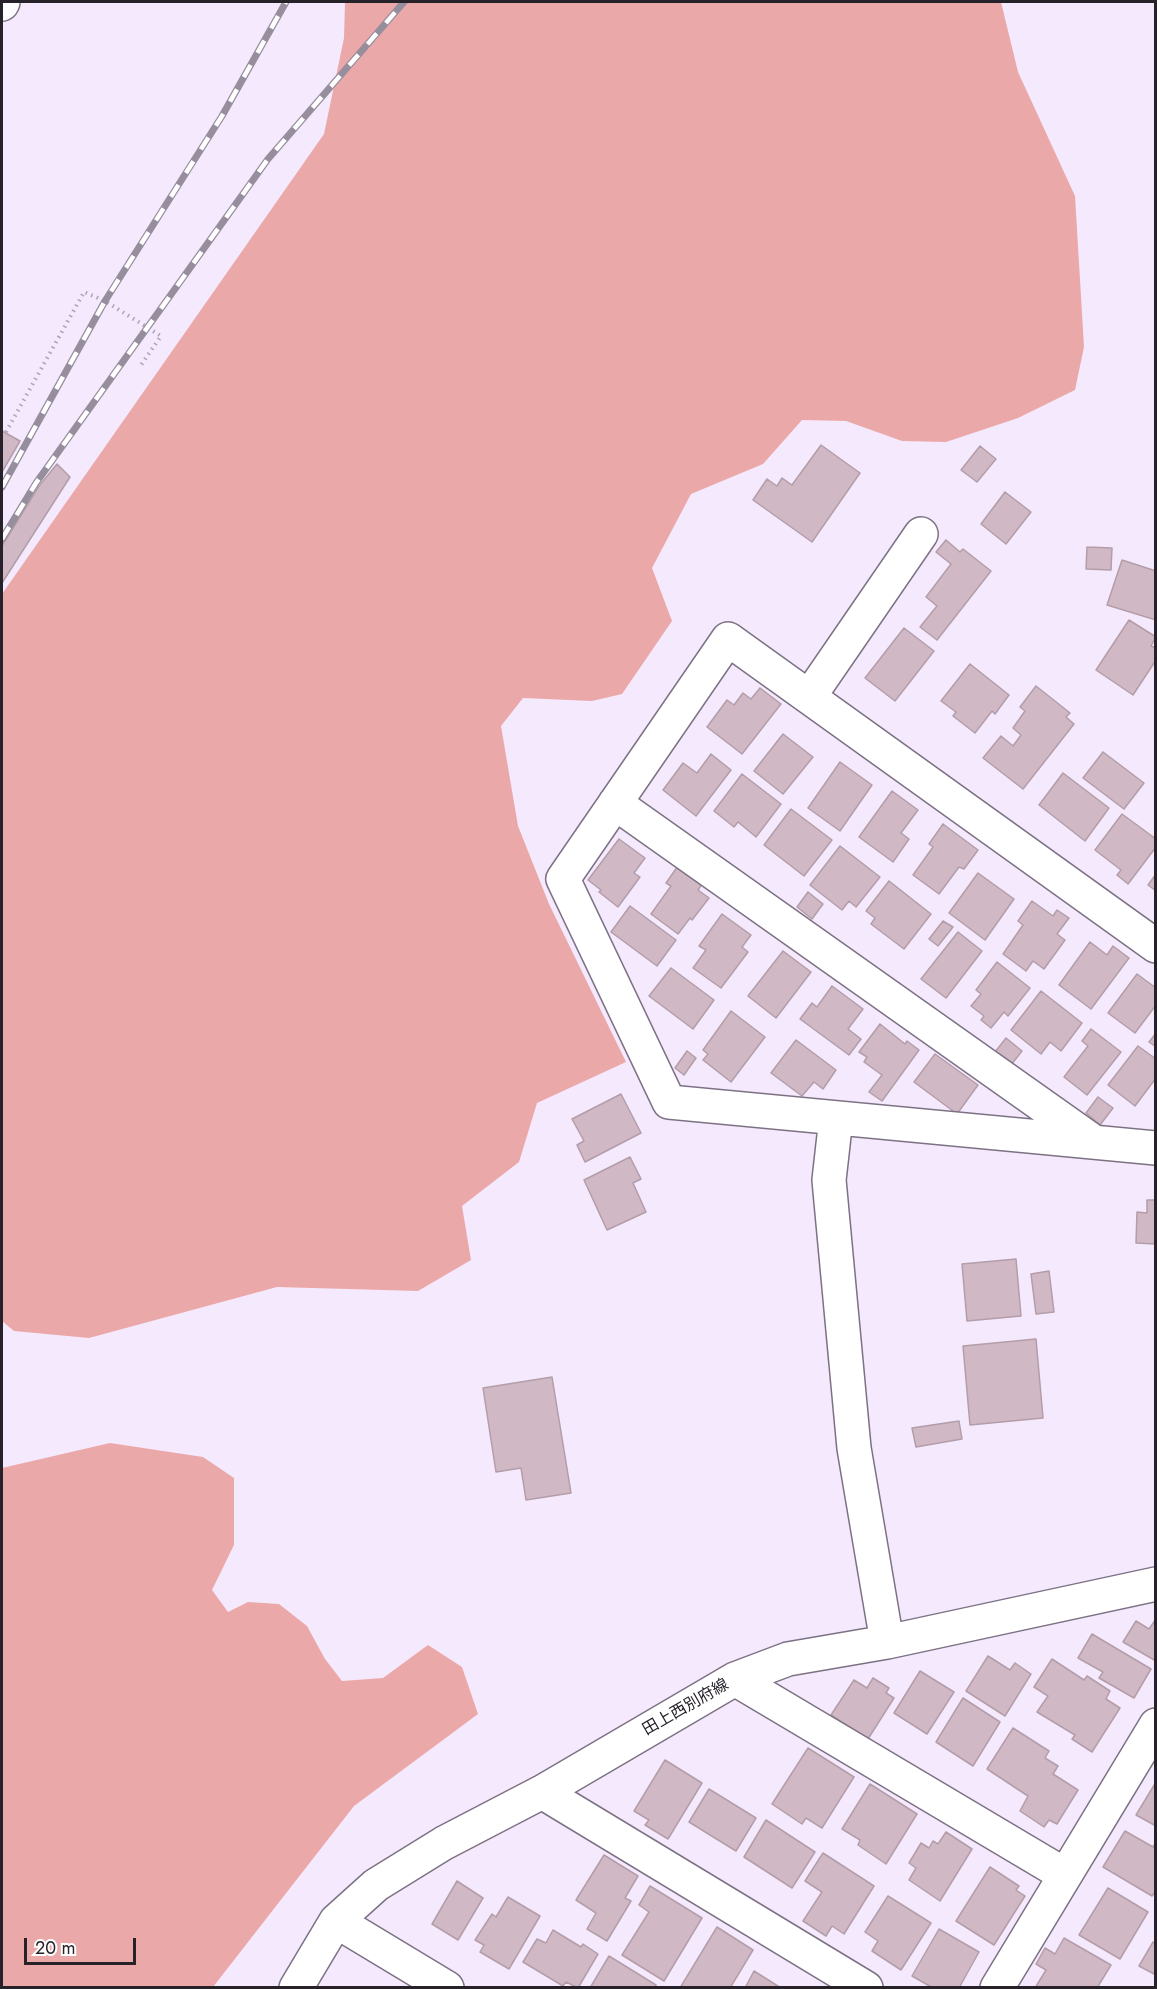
<!DOCTYPE html>
<html>
<head>
<meta charset="utf-8">
<style>
  body { margin:0 }
  #map { position:relative; width:1157px; height:1989px; overflow:hidden; background:#f5e9fe; font-family:Jost,sans-serif }
  canvas { display:block }
  .frame { position:absolute; inset:0; border:3px solid #27222a; pointer-events:none }
  .scale { position:absolute; left:24px; top:1938px; width:112px; height:27px; box-sizing:border-box; border:3px solid #27222a; border-top:0; padding-left:8px; font-size:18px; line-height:21px; white-space:nowrap; color:#27222a; -webkit-text-stroke:4px #fff; paint-order:stroke }
</style>
</head>
<body>
<div id="map">
<canvas width="1157" height="1989"></canvas>
<div class="frame"></div>
<div class="scale">20 m</div>
</div>
<script>
const context = document.querySelector('canvas').getContext('2d');
context.lineJoin = 'round';
function fill(path, color) { context.fillStyle = color; context.fill(path, 'evenodd'); }
const poly = rows => new Path2D(rows.map(r => 'M' + r).join(''));
function strokePath(path, color, width, dash) { context.strokeStyle = color; context.lineWidth = width; context.lineCap = dash ? 'butt' : 'round'; context.setLineDash(dash || []); context.stroke(path); }
function drawText(font, color, halo, rows, align = 'center') {
  context.font = font + ' Jost,"Noto Sans JP",sans-serif'; context.lineWidth = 5; context.setLineDash([]); context.textBaseline = 'middle'; context.strokeStyle = halo; context.fillStyle = color; for (const [text, x, y, turn = 0] of rows) {
    context.save(); context.translate(x, y); context.rotate((+turn || 0) * Math.PI / 180); context.textAlign = isNaN(turn) ? turn : align; if (halo) context.strokeText(text, 0, 0); context.fillText(text, 0, 0); context.restore();
  }
}
fill(poly([
  [345,2,1001,2,1018,72,1075,196,1084,347,1075,390,1018,418,946,442,902,441,846,421,802,420,763,464,691,494,652,568,672,621,622,694,592,701,523,698,501,726,518,826,549,904,626,1062,537,1103,519,1162,462,1206,471,1260,418,1291,277,1287,89,1338,14,1331,2,1321,2,594,324,134,344,38],
  [110,1443,203,1457,234,1478,234,1545,212,1590,228,1612,248,1602,279,1604,307,1626,325,1659,342,1681,383,1678,428,1645,462,1667,478,1714,354,1806,213,1987,2,1987,2,1468]
]), '#eba8a9');
const building = poly([
  [2,431,20,441,2,472,2,431],
  [821,445,860,473,812,542,753,500,767,479,777,486,782,478,792,485,821,445],
  [980,446,996,459,977,482,961,470,980,446],
  [57,464,70,477,2,583,2,546,39,486,57,464],
  [1005,492,1031,512,1006,544,981,524,1005,492],
  [946,540,960,552,963,549,991,571,937,640,920,627,937,606,926,597,951,564,936,552,946,540],
  [1087,547,1112,548,1111,570,1086,569,1087,547],
  [1122,560,1156,571,1156,620,1107,605,1122,560],
  [1129,620,1156,637,1151,646,1156,648,1156,660,1133,695,1096,670,1129,620],
  [904,628,934,651,895,701,865,678,904,628],
  [970,664,1009,695,995,714,992,711,975,733,953,716,956,712,941,701,970,664],
  [1036,686,1070,713,1066,717,1074,724,1023,789,983,758,1001,736,1013,746,1021,735,1013,728,1025,711,1020,707,1036,686],
  [760,688,781,704,742,754,707,727,727,700,734,705,743,693,751,699,760,688],
  [783,734,813,757,783,794,754,771,783,734],
  [1103,752,1144,783,1124,809,1083,778,1103,752],
  [711,754,731,770,696,816,663,790,683,763,697,773,711,754],
  [840,762,872,785,840,831,808,808,840,762],
  [1063,773,1109,808,1085,841,1039,805,1063,773],
  [742,774,781,804,756,837,738,822,734,827,714,811,742,774],
  [892,791,918,810,901,833,909,839,893,862,859,837,892,791],
  [791,809,832,840,804,876,764,845,791,809],
  [1122,814,1156,839,1156,847,1128,884,1117,875,1121,870,1095,850,1122,814],
  [943,824,978,850,964,869,959,867,939,894,913,875,933,847,929,844,943,824],
  [619,839,645,858,634,873,640,877,618,907,599,892,601,890,588,880,619,839],
  [840,846,880,877,856,907,849,901,842,910,810,885,840,846],
  [678,866,702,884,698,890,709,898,692,920,690,918,678,934,651,914,671,886,666,883,678,866],
  [978,873,1014,899,985,940,949,913,978,873],
  [1156,874,1156,891,1148,885,1156,874],
  [889,881,931,914,904,949,871,924,875,918,866,911,889,881],
  [808,892,823,904,812,919,797,907,808,892],
  [1032,901,1053,916,1057,910,1069,918,1057,934,1065,940,1044,969,1033,961,1026,971,1003,954,1023,925,1018,921,1032,901],
  [630,906,676,940,657,966,611,932,630,906],
  [722,914,751,935,742,947,748,952,721,988,693,968,706,950,699,946,722,914],
  [943,921,953,927,938,946,929,939,943,921],
  [958,932,982,951,946,998,921,979,958,932],
  [1090,942,1107,955,1113,946,1129,958,1091,1009,1059,985,1090,942],
  [783,951,811,972,776,1018,748,996,783,951],
  [997,962,1030,988,1008,1016,1004,1012,991,1028,981,1020,984,1016,971,1006,981,994,976,990,997,962],
  [671,968,714,1000,693,1029,649,996,671,968],
  [1137,974,1156,988,1156,1005,1135,1033,1108,1013,1137,974],
  [832,986,863,1009,848,1029,861,1039,849,1055,800,1019,812,1003,817,1007,832,986],
  [1041,991,1082,1023,1061,1051,1050,1042,1041,1054,1011,1030,1041,991],
  [731,1011,765,1037,731,1082,703,1060,708,1054,703,1050,731,1011],
  [880,1024,905,1044,907,1041,919,1050,882,1101,869,1092,882,1075,864,1062,867,1057,859,1052,880,1024],
  [1091,1029,1121,1052,1087,1095,1064,1077,1088,1046,1082,1041,1091,1029],
  [1156,1033,1156,1047,1149,1042,1156,1033],
  [1006,1038,1022,1051,1011,1065,995,1052,1006,1038],
  [796,1040,836,1070,823,1089,814,1082,802,1096,771,1073,796,1040],
  [1138,1046,1156,1059,1156,1078,1135,1106,1108,1085,1138,1046],
  [687,1051,696,1058,684,1075,675,1068,687,1051],
  [935,1054,978,1085,957,1114,914,1082,935,1054],
  [621,1094,641,1133,585,1162,577,1145,584,1141,572,1119,621,1094],
  [1098,1097,1113,1108,1100,1125,1086,1113,1098,1097],
  [630,1157,641,1179,633,1183,646,1212,607,1230,584,1180,630,1157],
  [1147,1200,1156,1200,1156,1244,1136,1243,1137,1212,1147,1213,1147,1200],
  [1016,1259,1021,1316,967,1321,962,1264,1016,1259],
  [1049,1271,1054,1312,1036,1314,1031,1274,1049,1271],
  [1036,1339,1043,1418,970,1425,963,1346,1036,1339],
  [552,1377,571,1493,526,1500,521,1468,496,1472,483,1388,552,1377],
  [959,1421,962,1439,916,1447,912,1428,959,1421],
  [1156,1619,1156,1661,1123,1642,1136,1621,1149,1629,1156,1619],
  [1092,1634,1151,1669,1134,1698,1099,1678,1103,1672,1078,1658,1092,1634],
  [988,1656,1010,1670,1015,1663,1031,1674,1005,1716,966,1691,988,1656],
  [1052,1659,1084,1680,1087,1676,1110,1691,1106,1699,1120,1708,1092,1752,1072,1739,1075,1735,1037,1712,1048,1696,1034,1687,1052,1659],
  [920,1671,954,1692,927,1734,894,1713,920,1671],
  [873,1678,889,1688,886,1693,894,1698,868,1739,831,1715,854,1680,867,1688,873,1678],
  [963,1698,1000,1722,973,1766,936,1742,963,1698],
  [1013,1728,1049,1751,1045,1758,1058,1766,1053,1774,1078,1790,1057,1824,1049,1820,1044,1827,1020,1811,1028,1796,987,1769,1013,1728],
  [808,1748,854,1777,822,1828,806,1818,802,1824,772,1804,808,1748],
  [665,1760,702,1783,668,1839,645,1825,649,1820,634,1811,665,1760],
  [1156,1782,1156,1826,1136,1815,1156,1782],
  [870,1784,917,1814,886,1864,858,1845,860,1840,842,1829,870,1784],
  [709,1789,756,1818,736,1851,689,1822,709,1789],
  [766,1820,815,1852,792,1888,744,1857,766,1820],
  [1125,1831,1153,1847,1156,1842,1156,1891,1152,1896,1103,1867,1125,1831],
  [946,1832,972,1849,940,1901,909,1880,916,1868,909,1863,921,1843,929,1848,933,1841,938,1844,946,1832],
  [823,1853,874,1886,844,1934,832,1926,826,1936,803,1921,822,1892,805,1881,823,1853],
  [604,1855,638,1876,625,1898,631,1901,607,1941,587,1929,596,1913,576,1900,604,1855],
  [990,1867,1019,1886,1016,1890,1025,1896,994,1945,956,1921,990,1867],
  [457,1881,483,1898,458,1940,432,1924,457,1881],
  [650,1886,702,1918,664,1981,622,1955,649,1912,639,1905,650,1886],
  [1108,1888,1148,1912,1120,1959,1079,1935,1108,1888],
  [888,1896,931,1923,901,1970,872,1951,878,1941,865,1932,888,1896],
  [508,1897,540,1916,509,1969,480,1952,484,1945,475,1940,492,1914,496,1917,508,1897],
  [717,1927,753,1950,730,1988,680,1988,717,1927],
  [939,1929,979,1952,959,1988,933,1988,912,1976,939,1929],
  [553,1930,581,1947,583,1944,598,1954,578,1988,566,1982,563,1986,523,1962,537,1939,546,1943,553,1930],
  [1064,1938,1111,1965,1097,1988,1035,1988,1046,1970,1036,1964,1045,1948,1055,1954,1064,1938],
  [1153,1942,1156,1944,1156,1975,1139,1966,1153,1942],
  [609,1956,656,1985,655,1988,590,1988,609,1956],
  [754,1971,781,1988,745,1988,754,1971]
]);
fill(building, '#d0b9c5');
strokePath(building, '#b39da8', 1.5);
const minor = poly([
  [2,4,3,2],
  [809,697,921,534],
  [615,803,1094,1142],
  [1156,946,728,639,563,879,669,1102,1156,1148],
  [836,1118,829,1180,854,1448,887,1642],
  [735,1679,1065,1875],
  [542,1792,866,1988],
  [336,1921,447,1988],
  [296,1988,336,1921,376,1885,444,1843,542,1792,735,1679,788,1659,887,1642,1156,1584],
  [997,1988,1156,1725]
]);
strokePath(minor, '#7d7284', 36);
strokePath(poly([
  [6,432,84,292,105,301,161,336,141,365]
]), '#aea4b4', 4, [1.5, 4.5]);
strokePath(minor, '#fff', 33);
const rail = poly([
  [2,487,105,301,222,116,286,2],
  [2,539,36,483,268,159,404,2]
]);
strokePath(rail, '#978e9d', 7);
strokePath(rail, '#fff', 4.5, [14]);
drawText('16px', '#27222a', '#fff', [
  ["田上西別府線",686,1708,-30]
]);
</script>
</body>
</html>
